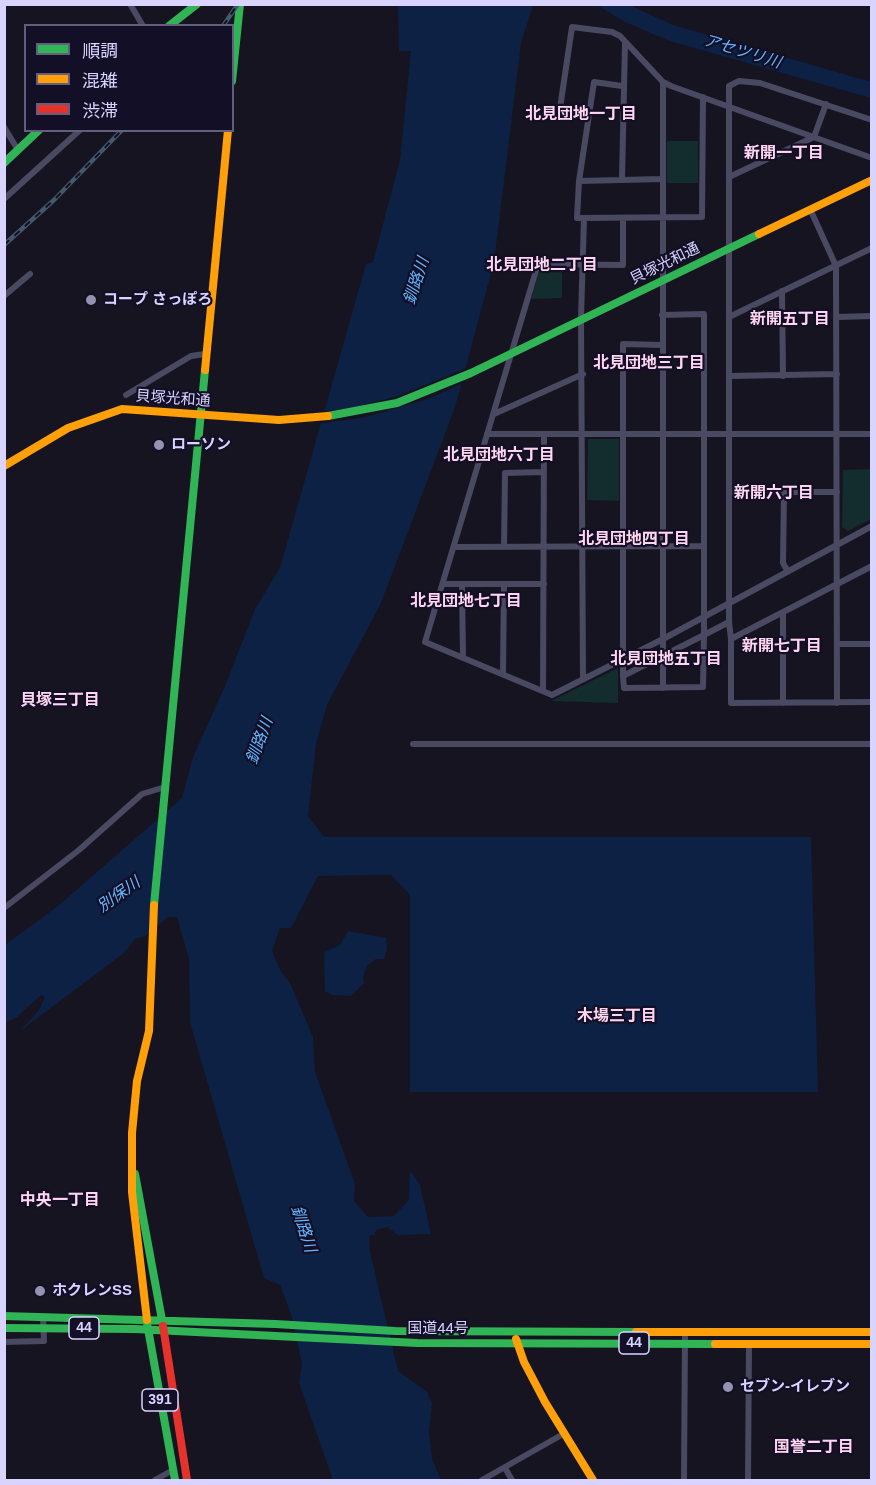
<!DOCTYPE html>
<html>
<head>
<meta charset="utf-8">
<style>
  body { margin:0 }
  #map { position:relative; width:876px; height:1485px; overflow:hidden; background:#161421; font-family:Arial,"Noto Sans JP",sans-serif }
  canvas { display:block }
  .frame { position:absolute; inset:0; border:6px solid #d9d4ff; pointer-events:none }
  .legend { position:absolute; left:24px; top:24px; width:210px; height:108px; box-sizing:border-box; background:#130f26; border:2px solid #625e7d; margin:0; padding:8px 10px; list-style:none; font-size:18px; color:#d9d4ff }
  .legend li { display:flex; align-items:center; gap:12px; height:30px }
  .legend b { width:30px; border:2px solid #625e7d }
</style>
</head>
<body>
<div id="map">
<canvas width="876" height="1485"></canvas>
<div class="frame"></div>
<ul class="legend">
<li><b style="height:8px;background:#30b455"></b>順調</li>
<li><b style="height:8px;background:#ff9f0a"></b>混雑</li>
<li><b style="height:8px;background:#e5322d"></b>渋滞</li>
</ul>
</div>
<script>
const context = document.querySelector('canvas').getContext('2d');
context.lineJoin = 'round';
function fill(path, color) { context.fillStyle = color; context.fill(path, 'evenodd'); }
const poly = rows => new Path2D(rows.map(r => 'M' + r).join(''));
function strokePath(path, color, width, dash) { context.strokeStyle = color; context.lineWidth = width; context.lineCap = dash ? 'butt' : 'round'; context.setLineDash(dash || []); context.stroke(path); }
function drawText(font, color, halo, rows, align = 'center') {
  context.font = font + ' Arial,"Noto Sans JP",sans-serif'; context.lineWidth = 4.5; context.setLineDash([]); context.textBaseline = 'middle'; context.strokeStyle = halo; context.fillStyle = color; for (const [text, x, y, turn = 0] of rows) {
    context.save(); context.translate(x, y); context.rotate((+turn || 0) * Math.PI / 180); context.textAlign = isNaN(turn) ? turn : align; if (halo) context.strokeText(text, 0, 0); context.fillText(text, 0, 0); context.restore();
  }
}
fill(poly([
  [667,141,698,141,698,183,667,183],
  [540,269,562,269,562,298,531,299],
  [588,439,619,439,619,501,587,500],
  [871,469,871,519,848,531,842,527,843,470],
  [618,668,618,703,551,701]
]), '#132c2d');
fill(poly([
  [398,5,533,5,521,43,494,262,455,407,381,603,327,705,316,743,308,816,324,837,811,837,818,1092,410,1092,410,895,391,875,318,876,291,928,280,928,272,951,281,972,290,983,313,1037,315,1072,355,1184,354,1201,368,1217,394,1216,409,1200,410,1170,420,1185,431,1234,398,1235,387,1227,376,1230,374,1235,369,1235,370,1252,398,1371,427,1392,432,1403,429,1432,432,1459,441,1480,333,1480,299,1383,302,1365,292,1317,280,1285,264,1278,190,1022,189,959,177,917,168,917,145,936,135,939,124,953,20,1031,39,1010,45,997,41,995,17,1017,5,1023,5,945,58,906,182,798,193,757,226,684,255,609,280,568,366,264,373,262,400,160,411,51,399,51],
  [597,5,629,5,673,25,871,82,871,98,670,41,625,22],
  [348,931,386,938,387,949,384,959,376,959,368,965,363,976,364,983,351,996,332,995,325,991,324,952,340,945]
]), '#0d2144');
fill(poly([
  [469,367,465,382,428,399,366,417,318,424,321,411,350,408,395,397]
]), '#161421');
strokePath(poly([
  [130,4,143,26],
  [663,82,663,688],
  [622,86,594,82,579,181,577,218,702,217,703,97],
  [559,115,572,27,612,32,620,36,663,82,671,86,872,158],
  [872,120,760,83,739,81,729,86,729,622,731,639,731,703,872,702],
  [4,127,18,150],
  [729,177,814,137,826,104],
  [622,179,625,43],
  [579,181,663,179],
  [4,199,80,130],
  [810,209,836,266,837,703],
  [623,218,623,265,538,264,425,642,552,695,663,639,872,526],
  [782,291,783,376],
  [4,296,30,274],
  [662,315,704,314,704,635,703,687,624,688,623,676,704,635,729,622],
  [729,317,872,248],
  [837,317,872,316],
  [729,376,837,374],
  [126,395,191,356,205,354],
  [494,414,583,374],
  [487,434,872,434],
  [729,492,837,492],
  [784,492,783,563,787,570],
  [454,547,703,546],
  [504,547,505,473,543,472],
  [443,584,544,584],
  [462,584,463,658],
  [783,613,783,703],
  [731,639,872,566],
  [838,644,872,644],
  [503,674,504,584],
  [623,676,623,344,662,345],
  [583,679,581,318,584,218],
  [543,691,544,435],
  [413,744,872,744],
  [4,908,79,850,142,794,165,787],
  [4,1342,44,1341,43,1317],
  [505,1468,512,1480],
  [155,1480,173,1470],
  [482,1480,565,1433],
  [684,1480,685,1331],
  [748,1480,749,1343]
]), '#4a4962', 6);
strokePath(poly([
  [169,26,197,4],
  [232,81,240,4],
  [4,163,39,130],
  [328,416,397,403,471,373,759,234],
  [154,905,205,370],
  [135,1174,162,1320],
  [4,1316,275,1324,395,1331,636,1332],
  [147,1323,175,1480],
  [4,1328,135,1329,417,1343,715,1344]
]), '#30b455', 8);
strokePath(poly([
  [759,234,872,180],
  [205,370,228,130],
  [4,466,68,428,122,409,279,420,328,416],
  [147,1320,132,1192,132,1133,137,1081,149,1031,154,905],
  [636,1332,872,1332],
  [516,1339,524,1362,545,1402,593,1480],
  [715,1344,872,1344]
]), '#ff9f0a', 8);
strokePath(poly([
  [163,1326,187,1480]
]), '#e5322d', 8);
const rail = poly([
  [223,26,238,4],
  [4,245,54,200,122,130]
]);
strokePath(rail, '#43596b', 4.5);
strokePath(rail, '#130f26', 2, [7]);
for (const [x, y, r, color] of [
  [91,300,6,"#9591b1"],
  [159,445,6,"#9591b1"],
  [40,1291,6,"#9591b1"],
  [728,1387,6,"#9591b1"]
]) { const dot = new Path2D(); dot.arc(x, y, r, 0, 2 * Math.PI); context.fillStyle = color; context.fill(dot); strokePath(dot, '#130f26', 2); }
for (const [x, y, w] of [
  [84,1328,30],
  [634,1343,30],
  [160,1400,36]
]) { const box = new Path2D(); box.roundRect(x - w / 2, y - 11, w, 22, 4.5); context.fillStyle = '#130f26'; context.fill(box); strokePath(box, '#d9d4ff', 1.5); }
drawText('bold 14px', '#d9d4ff', null, [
  ["44",84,1328],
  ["44",634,1343],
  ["391",160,1400]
]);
drawText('15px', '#d9d4ff', '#130f26', [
  ["貝塚光和通",665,264,-26],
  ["貝塚光和通",173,399,4],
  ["国道44号",438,1329]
]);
drawText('bold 15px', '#d9d4ff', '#130f26', [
  ["コープ さっぽろ",103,300],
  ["ローソン",171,445],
  ["ホクレンSS",52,1291],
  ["セブン-イレブン",740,1387]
], 'left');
drawText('italic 16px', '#62b6ff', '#130f26', [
  ["アセツリ川",742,52,17],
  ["釧路川",417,281,-72],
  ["釧路川",260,741,-70],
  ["別保川",119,895,-35],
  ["釧路川",303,1229,72]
]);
drawText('bold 16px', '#ffd6f0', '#130f26', [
  ["北見団地一丁目",581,115],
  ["新開一丁目",784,154],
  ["北見団地二丁目",542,266],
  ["新開五丁目",790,320],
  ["北見団地三丁目",649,364],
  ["北見団地六丁目",499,456],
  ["新開六丁目",774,494],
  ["北見団地四丁目",634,540],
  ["北見団地七丁目",466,602],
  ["新開七丁目",782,647],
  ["北見団地五丁目",666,660],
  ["貝塚三丁目",60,701],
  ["木場三丁目",617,1017],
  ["中央一丁目",60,1201],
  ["国誉二丁目",814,1448]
]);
</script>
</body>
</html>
